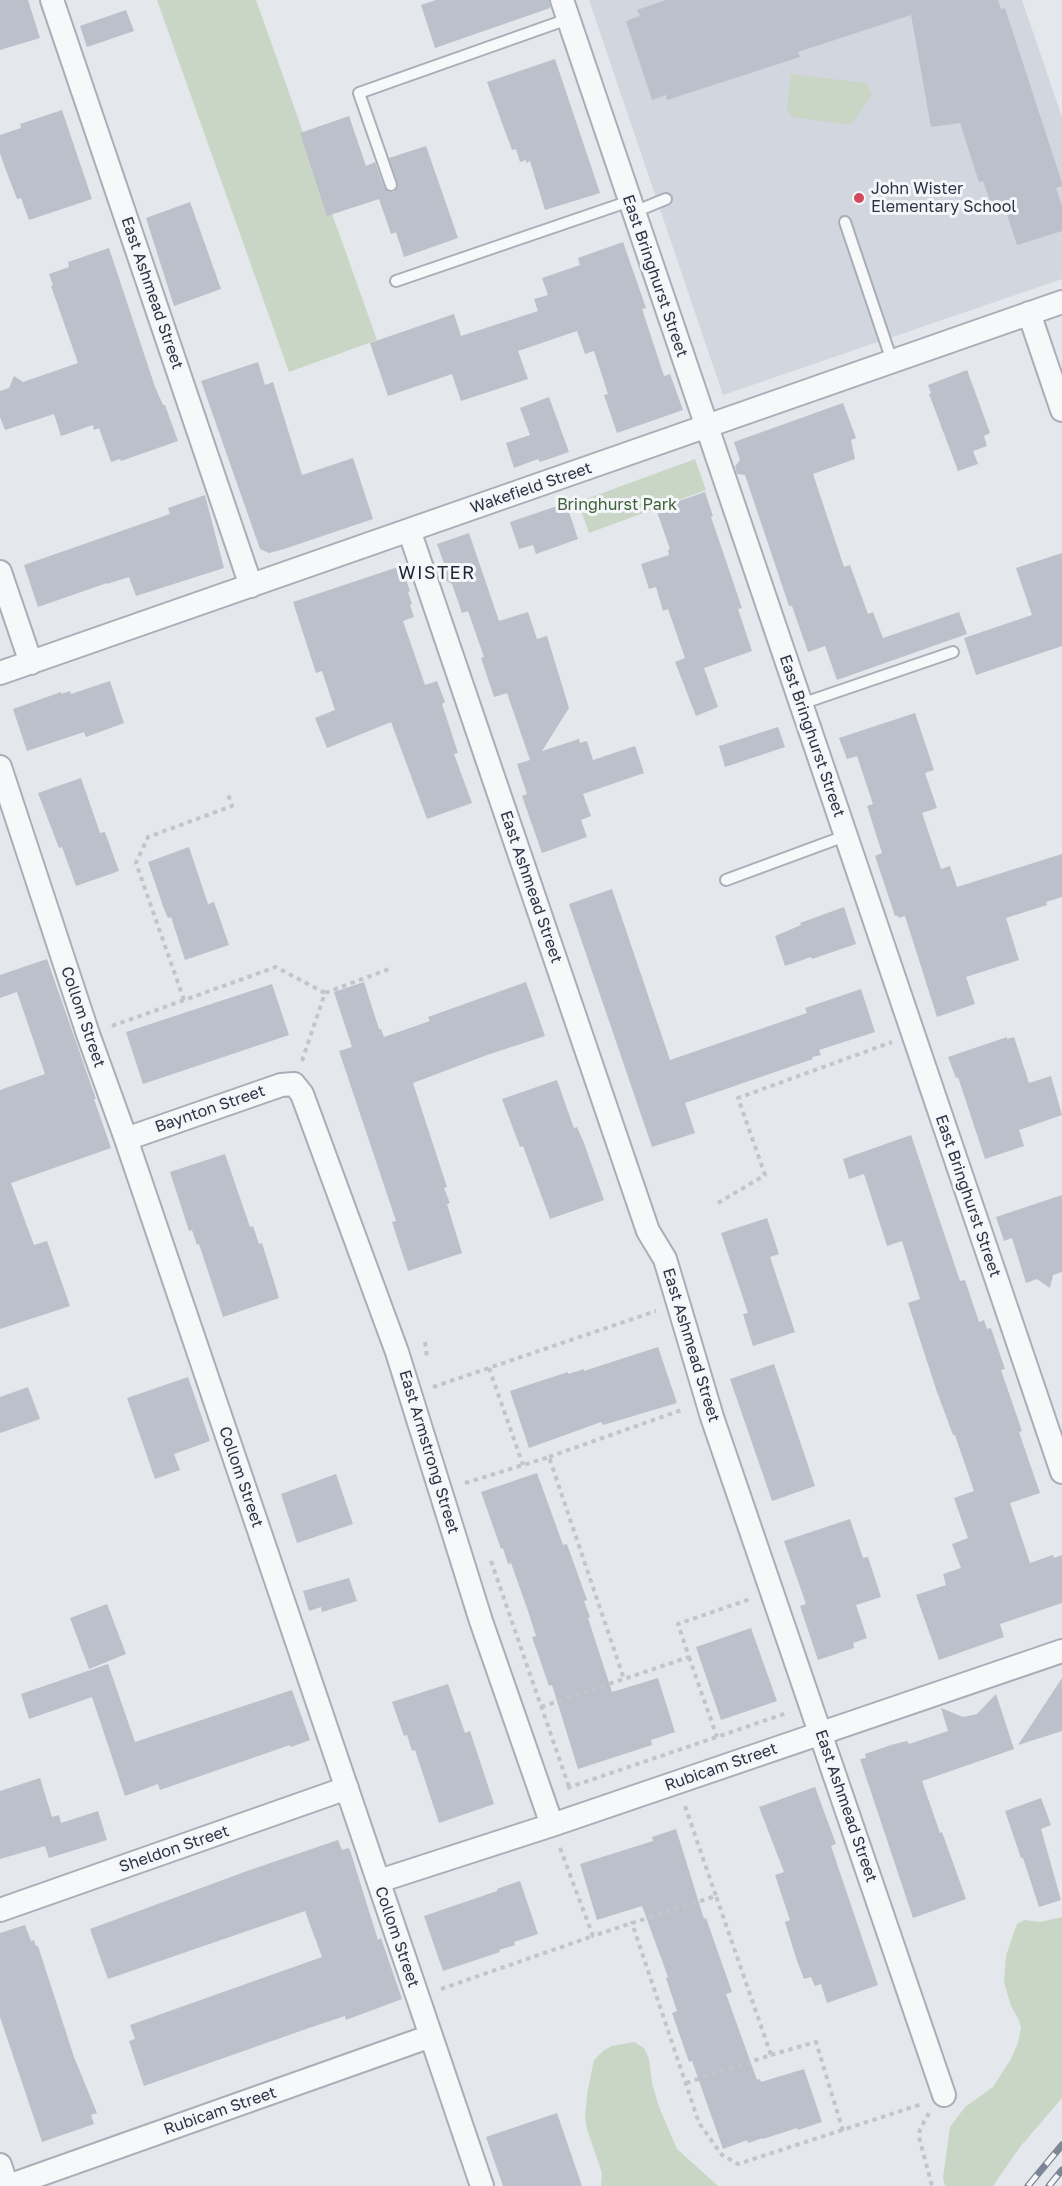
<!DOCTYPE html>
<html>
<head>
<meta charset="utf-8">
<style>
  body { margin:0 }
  canvas { display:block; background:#e4e7ec }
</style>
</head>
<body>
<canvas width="1062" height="2186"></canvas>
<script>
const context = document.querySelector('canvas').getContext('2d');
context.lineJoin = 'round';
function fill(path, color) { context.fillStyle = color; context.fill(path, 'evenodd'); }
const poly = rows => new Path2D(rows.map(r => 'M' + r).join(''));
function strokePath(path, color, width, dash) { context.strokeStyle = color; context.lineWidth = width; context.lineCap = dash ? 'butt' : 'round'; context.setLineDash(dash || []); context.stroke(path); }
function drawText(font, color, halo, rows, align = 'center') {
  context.font = font + ' "Golos Text",sans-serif'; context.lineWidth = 6; context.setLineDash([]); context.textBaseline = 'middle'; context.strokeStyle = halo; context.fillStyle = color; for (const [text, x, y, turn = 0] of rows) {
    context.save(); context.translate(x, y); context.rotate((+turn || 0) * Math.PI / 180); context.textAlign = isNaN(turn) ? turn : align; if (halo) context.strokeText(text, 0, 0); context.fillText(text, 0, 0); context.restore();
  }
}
fill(poly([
  [589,0,1022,0,1062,117,1062,279,723,395]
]), '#d2d6de');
fill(poly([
  [157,0,256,0,377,340,289,372],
  [791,74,866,83,872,95,851,125,791,117,787,109],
  [695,459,706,490,589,533,578,502],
  [1062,1917,1062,2098,1020,2147,993,2186,945,2186,943,2178,950,2127,965,2107,993,2087,1011,2059,1018,2043,1021,2028,1019,2020,1011,2006,1004,1982,1006,1956,1014,1932,1017,1924,1024,1920,1040,1922],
  [634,2042,644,2048,649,2059,652,2083,659,2107,677,2149,718,2186,601,2186,602,2173,587,2129,585,2117,587,2095,591,2074,594,2060,603,2051,612,2046]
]), '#c9d6c5');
fill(poly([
  [0,0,28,0,40,38,0,50],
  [436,0,549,0,550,8,435,48,421,5],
  [666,0,998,0,1001,9,1005,8,1062,183,1062,186,1056,188,1062,206,1062,231,1017,245,1004,205,993,209,983,181,979,182,960,123,931,127,911,15,798,52,800,57,667,100,666,95,652,100,626,21,640,16,637,10],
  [126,10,134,31,87,47,80,26],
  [555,59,600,193,545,210,530,161,526,163,526,160,520,162,516,149,512,150,487,82],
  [62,110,92,199,29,220,21,198,17,199,4,165,0,153,0,135,21,128,20,124],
  [349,116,366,166,375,162,384,187,389,192,394,192,398,186,389,158,426,146,458,238,404,257,396,232,391,234,379,199,327,216,300,133],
  [190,202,221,289,174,306,146,218],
  [623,242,646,308,642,309,664,376,670,374,683,410,617,433,604,395,608,394,594,351,585,354,577,331,518,351,528,379,461,401,452,374,388,396,370,343,454,314,461,336,538,311,534,299,548,295,542,278,580,265,578,258],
  [109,248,155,387,163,405,165,405,178,441,121,461,120,459,111,462,99,428,94,430,93,425,61,436,54,414,5,430,0,417,0,391,9,388,14,376,23,382,78,363,51,286,53,285,49,274,69,267,68,262],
  [258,362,265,385,273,382,302,475,353,458,373,519,284,549,269,553,260,549,201,381],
  [967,370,990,433,984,436,987,446,973,451,978,464,958,471,929,394,931,393,928,385],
  [549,397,569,452,540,462,538,459,514,468,506,443,530,435,520,408],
  [843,403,856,438,851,440,855,459,813,474,844,567,850,565,868,614,873,612,883,638,959,612,967,634,837,680,825,646,808,652,792,606,789,606,745,475,737,474,735,466,740,460,734,442],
  [705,492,713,516,711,517,742,608,738,609,752,651,704,668,718,707,696,716,675,662,685,658,668,609,663,611,656,587,649,589,641,564,669,555,668,550,670,549,656,509],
  [205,495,224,568,136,596,129,577,107,584,107,583,38,607,24,565,170,514,168,508],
  [566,503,578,539,536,554,533,545,519,549,510,522],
  [469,533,499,621,528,612,537,639,547,636,569,708,542,751,579,739,580,743,587,741,593,760,635,746,644,773,583,794,591,816,581,820,587,837,542,853,522,796,527,794,517,764,530,760,507,693,494,697,481,658,484,657,468,611,462,613,452,584,441,578,445,566,437,544],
  [1062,553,1062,646,976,675,964,638,1032,615,1016,568],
  [401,566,410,591,408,592,412,604,410,605,414,617,403,621,425,685,437,681,445,702,442,704,458,753,454,754,472,803,427,819,391,722,327,748,315,718,335,710,322,671,316,673,293,602],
  [110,681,124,723,86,737,84,732,27,751,13,709,61,692,61,694,70,691,71,694],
  [915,713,934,770,925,773,937,808,922,813,941,869,950,866,957,887,1062,854,1062,897,1046,902,1047,905,1006,918,1019,960,966,977,975,1004,937,1017,905,916,899,918,898,916,895,916,875,856,882,853,867,806,873,804,857,756,847,759,839,738],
  [778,727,785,747,725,767,719,746],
  [81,778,100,833,105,832,119,871,76,886,62,847,59,848,38,793],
  [189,847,208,904,214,902,229,945,185,960,171,917,168,918,164,909,148,862],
  [612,889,670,1060,807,1013,805,1008,861,989,875,1032,819,1050,821,1055,812,1057,813,1059,685,1103,695,1133,652,1147,569,904],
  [844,907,856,944,812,959,811,957,785,966,775,936,801,925,800,923],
  [47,959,96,1099,94,1099,111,1148,11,1183,34,1245,47,1241,70,1306,0,1329,0,1090,45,1074,17,992,0,998,0,975],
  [364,982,379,1029,381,1029,384,1037,430,1021,428,1017,526,982,545,1036,487,1055,413,1083,447,1187,444,1188,450,1203,447,1204,462,1253,408,1271,392,1222,396,1221,339,1051,352,1047,334,992],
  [272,984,289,1035,143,1084,126,1032],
  [1007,1037,1007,1039,1014,1037,1029,1083,1051,1076,1062,1115,1019,1130,1024,1146,985,1159,958,1077,956,1078,948,1057],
  [557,1080,571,1120,574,1128,577,1127,584,1143,604,1200,550,1219,523,1146,520,1147,502,1099],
  [911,1135,960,1281,965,1280,979,1322,984,1320,987,1329,991,1328,1005,1369,1001,1370,1022,1431,1019,1432,1040,1493,1010,1503,1030,1563,1053,1555,1054,1558,1062,1555,1062,1603,1000,1624,1004,1637,939,1660,916,1595,946,1585,943,1574,961,1568,952,1544,968,1538,954,1498,974,1491,955,1435,953,1435,937,1392,908,1303,920,1299,902,1241,887,1246,864,1174,849,1179,843,1159],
  [225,1154,250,1227,253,1226,259,1244,262,1243,279,1298,223,1317,199,1244,197,1245,192,1230,189,1231,170,1172],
  [1062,1195,1062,1272,1053,1275,1050,1288,1037,1279,1026,1283,1012,1238,1004,1241,996,1217],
  [767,1218,779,1254,770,1257,795,1332,753,1346,743,1314,748,1313,721,1233],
  [658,1347,677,1403,603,1425,601,1422,529,1448,510,1391,568,1372,568,1374,584,1369,584,1371],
  [774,1364,815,1486,772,1501,730,1379],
  [188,1377,210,1441,174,1454,180,1470,155,1479,127,1398],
  [28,1387,40,1419,0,1433,0,1397],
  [537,1473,563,1545,567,1544,587,1600,584,1601,590,1617,588,1618,612,1692,658,1678,675,1732,651,1740,652,1745,578,1769,552,1685,549,1686,532,1637,536,1636,528,1611,511,1563,508,1564,503,1548,501,1549,481,1492],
  [336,1474,353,1524,297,1543,281,1494],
  [850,1519,863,1558,868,1557,881,1597,856,1605,867,1638,853,1643,854,1648,818,1660,800,1606,806,1604,784,1541],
  [349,1578,357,1601,322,1612,321,1607,309,1611,303,1591],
  [107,1604,126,1654,89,1669,70,1618],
  [751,1628,777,1701,721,1720,696,1647],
  [108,1664,135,1742,292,1690,310,1740,291,1747,290,1745,160,1790,158,1784,125,1796,92,1697,29,1719,21,1694],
  [1062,1678,1062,1731,1018,1745],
  [448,1684,465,1733,470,1731,494,1804,439,1823,415,1750,412,1751,407,1735,404,1736,392,1702],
  [996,1694,1014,1749,922,1781,940,1833,942,1832,966,1899,913,1918,860,1759,866,1758,865,1754,891,1745,907,1741,909,1744,948,1731,941,1708,963,1717,977,1714],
  [40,1778,52,1817,59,1815,61,1823,98,1811,107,1840,49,1858,45,1846,0,1859,0,1791],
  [815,1787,836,1844,831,1846,878,1985,827,2003,821,1984,815,1986,811,1977,804,1979,797,1961,785,1922,790,1920,775,1875,784,1872,759,1807],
  [1041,1798,1051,1825,1041,1829,1061,1900,1039,1907,1023,1858,1021,1858,1005,1811],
  [676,1829,704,1919,706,1918,732,1992,726,1994,757,2080,760,2079,761,2082,804,2069,822,2122,798,2130,797,2128,763,2139,763,2138,748,2143,747,2140,723,2149,692,2061,689,2062,672,2013,677,2011,666,1978,668,1977,642,1906,597,1920,580,1864,653,1841,652,1837],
  [338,1840,342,1850,348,1848,350,1850,378,1940,381,1938,402,1999,346,2020,345,2016,309,2028,144,2086,129,2041,135,2039,130,2025,322,1957,305,1911,108,1979,90,1929,247,1871],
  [520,1881,538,1934,514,1942,515,1945,499,1950,500,1952,443,1971,424,1916,497,1891,497,1889],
  [25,1925,31,1941,34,1940,36,1946,38,1946,74,2057,97,2113,91,2115,94,2124,42,2142,0,2017,0,1933],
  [557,2113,582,2186,503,2186,486,2137]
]), '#bbc0ca');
const lane = poly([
  [391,185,359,93,568,19],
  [634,212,666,199],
  [845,222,892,361],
  [396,281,630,201],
  [801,704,953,652],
  [726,880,845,836]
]);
const street = poly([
  [52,0,251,586],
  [562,0,1062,1472],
  [1029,313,1062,410],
  [409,530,648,1231,665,1259,712,1417,944,2095],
  [0,572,31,663],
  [0,673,1062,302],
  [0,767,88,1034,126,1139,482,2186],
  [126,1139,281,1085,294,1084,302,1094,397,1352,481,1621,552,1825],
  [379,1881,552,1825,1062,1651],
  [0,1910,347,1788],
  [0,2165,7,2186],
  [8,2186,431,2036]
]);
strokePath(lane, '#a9aeb7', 14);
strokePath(street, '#a9aeb7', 26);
strokePath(poly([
  [184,1000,136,863,148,837,232,806,228,794],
  [112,1026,276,967,325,993],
  [302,1061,325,993,389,969],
  [718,1203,765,1175,738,1098,892,1042],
  [425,1342,427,1357],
  [489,1368,523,1465],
  [433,1387,656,1311],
  [549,1457,684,1409],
  [465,1483,549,1457,624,1679],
  [491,1561,569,1787],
  [689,1657,717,1737],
  [541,1707,689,1657,678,1624,750,1599],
  [567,1788,787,1713],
  [685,1806,716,1896],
  [560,1848,593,1936,632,1923],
  [441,1989,593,1936],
  [771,2055,816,2042,843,2131],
  [686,2083,771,2055,716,1896,632,1923,699,2123,722,2155,738,2164,922,2104],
  [929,2113,920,2129,919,2137,932,2186]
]), '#c2c5cb', 4, [4.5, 4.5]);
strokePath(lane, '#f7f8fa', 10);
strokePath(street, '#f7f8fa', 22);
const rail = poly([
  [1028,2186,1062,2145],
  [1049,2186,1062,2170]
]);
strokePath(rail, '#7d8696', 7);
strokePath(rail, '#f4f6f9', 4.5, [14]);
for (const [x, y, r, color] of [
  [859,198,6,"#d1495b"]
]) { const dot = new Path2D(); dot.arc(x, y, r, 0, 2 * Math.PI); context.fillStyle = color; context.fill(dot); strokePath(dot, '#f4f6f9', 2); }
drawText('16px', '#2b3445', '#f4f6f9', [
  ["John Wister",871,189],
  ["Elementary School",871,207]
], 'left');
drawText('16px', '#2b3445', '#f4f6f9', [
  ["East Bringhurst Street",655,276,71],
  ["East Ashmead Street",152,293,71],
  ["Wakefield Street",531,488,-19],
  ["East Bringhurst Street",812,736,71],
  ["East Ashmead Street",531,887,71],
  ["Collom Street",83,1017,71],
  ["Baynton Street",210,1109,-19],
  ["East Bringhurst Street",968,1196,71],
  ["East Ashmead Street",691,1345,73],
  ["East Armstrong Street",429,1452,73],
  ["Collom Street",241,1477,71],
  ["Rubicam Street",721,1767,-19],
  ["East Ashmead Street",846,1806,71],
  ["Sheldon Street",174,1849,-19],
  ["Collom Street",397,1937,71],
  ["Rubicam Street",220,2111,-19]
]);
drawText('16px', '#3f6138', '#f4f6f9', [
  ["Bringhurst Park",617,505]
]);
context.letterSpacing = '1.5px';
drawText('18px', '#1d2536', '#f4f6f9', [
  ["WISTER",437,573]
]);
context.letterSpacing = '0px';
</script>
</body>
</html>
